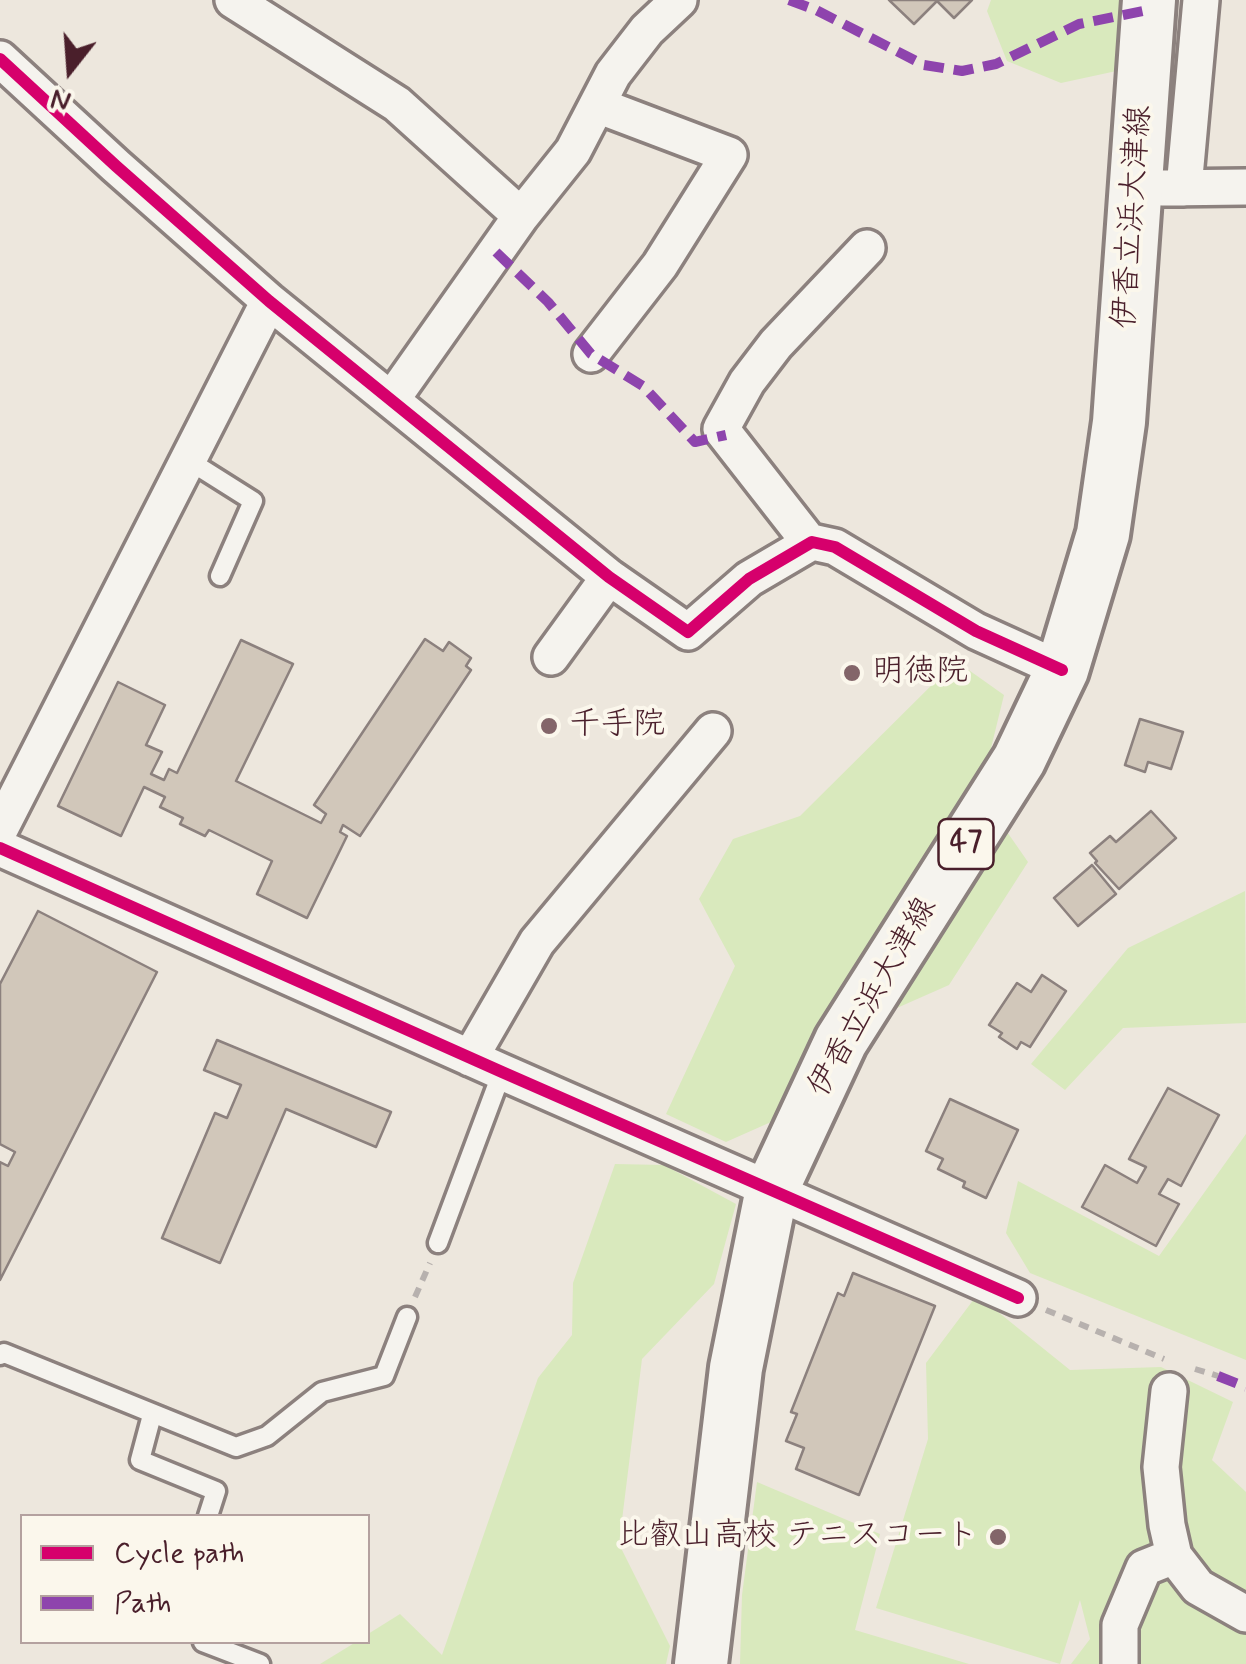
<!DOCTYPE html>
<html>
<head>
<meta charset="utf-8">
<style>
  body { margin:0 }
  #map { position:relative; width:1246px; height:1664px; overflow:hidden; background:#ede7dd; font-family:Mynerve,sans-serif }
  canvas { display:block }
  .legend { position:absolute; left:20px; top:1514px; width:350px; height:130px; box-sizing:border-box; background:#fbf7ec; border:2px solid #b4a19f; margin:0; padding:12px 18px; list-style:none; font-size:30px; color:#4a1f2b }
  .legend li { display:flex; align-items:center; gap:20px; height:50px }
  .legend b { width:50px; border:2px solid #b4a19f }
  .north { position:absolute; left:20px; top:20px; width:100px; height:100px; -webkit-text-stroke:8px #fbf7ec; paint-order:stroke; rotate:197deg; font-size:28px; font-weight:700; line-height:40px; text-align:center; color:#4a1f2b }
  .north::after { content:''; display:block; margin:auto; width:35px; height:45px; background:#4a1f2b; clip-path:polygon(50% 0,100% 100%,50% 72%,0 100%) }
</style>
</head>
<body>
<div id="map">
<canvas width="1246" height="1664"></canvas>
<ul class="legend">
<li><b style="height:12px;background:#d6006c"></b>Cycle path</li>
<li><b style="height:12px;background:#8e44ad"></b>Path</li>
</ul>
<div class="north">N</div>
</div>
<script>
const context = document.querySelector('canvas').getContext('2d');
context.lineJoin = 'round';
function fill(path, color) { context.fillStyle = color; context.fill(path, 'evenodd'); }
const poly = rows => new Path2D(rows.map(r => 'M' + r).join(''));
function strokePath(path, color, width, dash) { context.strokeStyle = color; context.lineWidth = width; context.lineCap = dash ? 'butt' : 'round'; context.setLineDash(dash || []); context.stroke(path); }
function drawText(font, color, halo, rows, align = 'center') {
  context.font = font + ' Mynerve,"Klee One",sans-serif'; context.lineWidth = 8; context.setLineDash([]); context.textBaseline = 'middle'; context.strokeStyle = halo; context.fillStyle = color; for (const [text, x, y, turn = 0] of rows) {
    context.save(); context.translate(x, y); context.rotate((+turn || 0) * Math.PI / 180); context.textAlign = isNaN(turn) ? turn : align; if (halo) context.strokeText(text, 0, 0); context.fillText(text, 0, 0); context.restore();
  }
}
fill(poly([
  [991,0,1131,0,1121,70,1061,83,1007,61,987,11],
  [956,661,1004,695,980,793,1028,862,949,985,881,1015,771,1122,726,1142,666,1114,735,966,699,899,733,839,800,816],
  [1245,891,1246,1023,1123,1028,1065,1090,1031,1064,1128,948],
  [1246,1134,1246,1360,1030,1273,1006,1233,1018,1181,1159,1256],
  [615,1164,664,1165,736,1204,714,1284,642,1359,619,1544,670,1646,666,1664,320,1664,356,1642,368,1642,368,1634,400,1614,442,1655,538,1378,572,1335,573,1283],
  [977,1295,1070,1370,1161,1367,1233,1402,1212,1460,1246,1492,1246,1664,1071,1664,1090,1639,1080,1600,1060,1664,876,1608,928,1439,926,1363],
  [757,1482,880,1534,855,1630,969,1664,740,1664,742,1595]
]), '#d9e9bd');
const building = poly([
  [889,0,972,0,954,18,937,1,914,24,889,0],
  [425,639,443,651,449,642,471,658,466,666,471,670,360,836,343,825,340,832,347,836,307,918,257,894,272,861,209,830,205,836,180,824,183,818,160,807,165,797,144,787,121,836,58,806,118,682,165,705,146,745,162,752,151,774,164,780,169,769,177,773,241,640,293,664,236,781,321,823,326,814,314,805,425,639],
  [1140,719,1183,732,1171,769,1148,762,1145,772,1125,765,1140,719],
  [1151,811,1176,838,1119,889,1095,863,1097,861,1090,853,1110,836,1116,842,1151,811],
  [1092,865,1116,894,1078,926,1054,898,1092,865],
  [38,911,157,972,0,1280,0,1162,8,1166,15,1152,0,1144,0,984,38,911],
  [1042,975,1066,991,1030,1047,1021,1042,1017,1049,999,1037,1002,1033,989,1025,1017,983,1031,992,1042,975],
  [217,1040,391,1112,376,1147,286,1109,220,1263,162,1238,215,1113,227,1118,241,1085,204,1070,217,1040],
  [1168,1088,1219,1115,1181,1186,1168,1179,1159,1194,1179,1204,1156,1246,1082,1207,1105,1165,1137,1183,1146,1167,1129,1159,1168,1088],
  [950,1099,1018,1130,986,1198,963,1187,965,1182,938,1169,943,1159,926,1151,950,1099],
  [853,1273,935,1306,859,1495,796,1469,804,1448,786,1441,797,1414,791,1412,838,1293,844,1296,853,1273]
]);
fill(building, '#d1c7ba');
strokePath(building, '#8c817e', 2.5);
const lane = poly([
  [188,460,253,501,220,576],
  [438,1243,502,1072],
  [0,1355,4,1353,236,1447,267,1436,322,1392,384,1376,407,1317],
  [152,1415,140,1460,216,1491,208,1516],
  [203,1642,260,1664]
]);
const street = poly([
  [233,0,397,104,521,216],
  [0,59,116,166,269,301,609,577,688,632,749,579,812,542,835,547,976,631,1062,670],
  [1162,188,1246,187],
  [1184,188,1201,0],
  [591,354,660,265,729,155,597,105],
  [392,399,521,216,573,151,613,74,647,30,679,0],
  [810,543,721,429,747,382,776,344,867,248],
  [551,657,609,577],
  [0,829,269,301],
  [0,848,502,1072,1018,1298],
  [470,1058,537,942,713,731],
  [1169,1391,1161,1467,1167,1525,1174,1556,1198,1587,1246,1614],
  [1120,1664,1120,1625,1144,1568,1174,1556]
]);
const primary = poly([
  [701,1664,736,1368,772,1189,841,1041,1019,760,1062,670,1103,534,1119,422,1149,0]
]);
strokePath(lane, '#8c817e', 25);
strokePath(street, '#8c817e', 42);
strokePath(primary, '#8c817e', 60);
strokePath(poly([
  [415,1297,430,1263],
  [1046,1310,1164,1359],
  [1195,1369,1218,1376]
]), '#b7b1ae', 6, [10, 8]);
strokePath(lane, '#f5f3ee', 18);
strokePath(street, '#f5f3ee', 35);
strokePath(primary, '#f5f3ee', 52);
strokePath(poly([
  [789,0,816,10,924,65,962,71,996,64,1079,24,1148,10],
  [496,252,548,302,591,354,643,386,695,442,726,435],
  [1218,1376,1246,1387]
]), '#8e44ad', 10, [20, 10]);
strokePath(poly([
  [0,59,116,166,269,301,609,577,688,632,749,579,812,542,835,547,976,631,1062,670],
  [0,848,502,1072,1018,1298]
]), '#d6006c', 12);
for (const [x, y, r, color] of [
  [852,673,10,"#836569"],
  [549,726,10,"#836569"],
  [998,1537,10,"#836569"]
]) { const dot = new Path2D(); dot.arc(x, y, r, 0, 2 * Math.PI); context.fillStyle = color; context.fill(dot); strokePath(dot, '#fbf7ec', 4); }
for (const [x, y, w] of [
  [966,844,55]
]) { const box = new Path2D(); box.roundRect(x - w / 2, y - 25, w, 50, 8); context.fillStyle = '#fbf7ec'; context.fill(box); strokePath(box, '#4a1f2b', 2.5); }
drawText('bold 30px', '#4a1f2b', null, [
  ["47",966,844]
]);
drawText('32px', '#4a1f2b', '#fbf7ec', [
  ["伊香立浜大津線",1134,217,-86],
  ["伊香立浜大津線",874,998,-60]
]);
drawText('32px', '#4a1f2b', '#fbf7ec', [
  ["明徳院",872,673],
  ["千手院",569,726],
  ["比叡山高校 テニスコート",978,1537,"right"]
], 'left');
</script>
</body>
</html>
